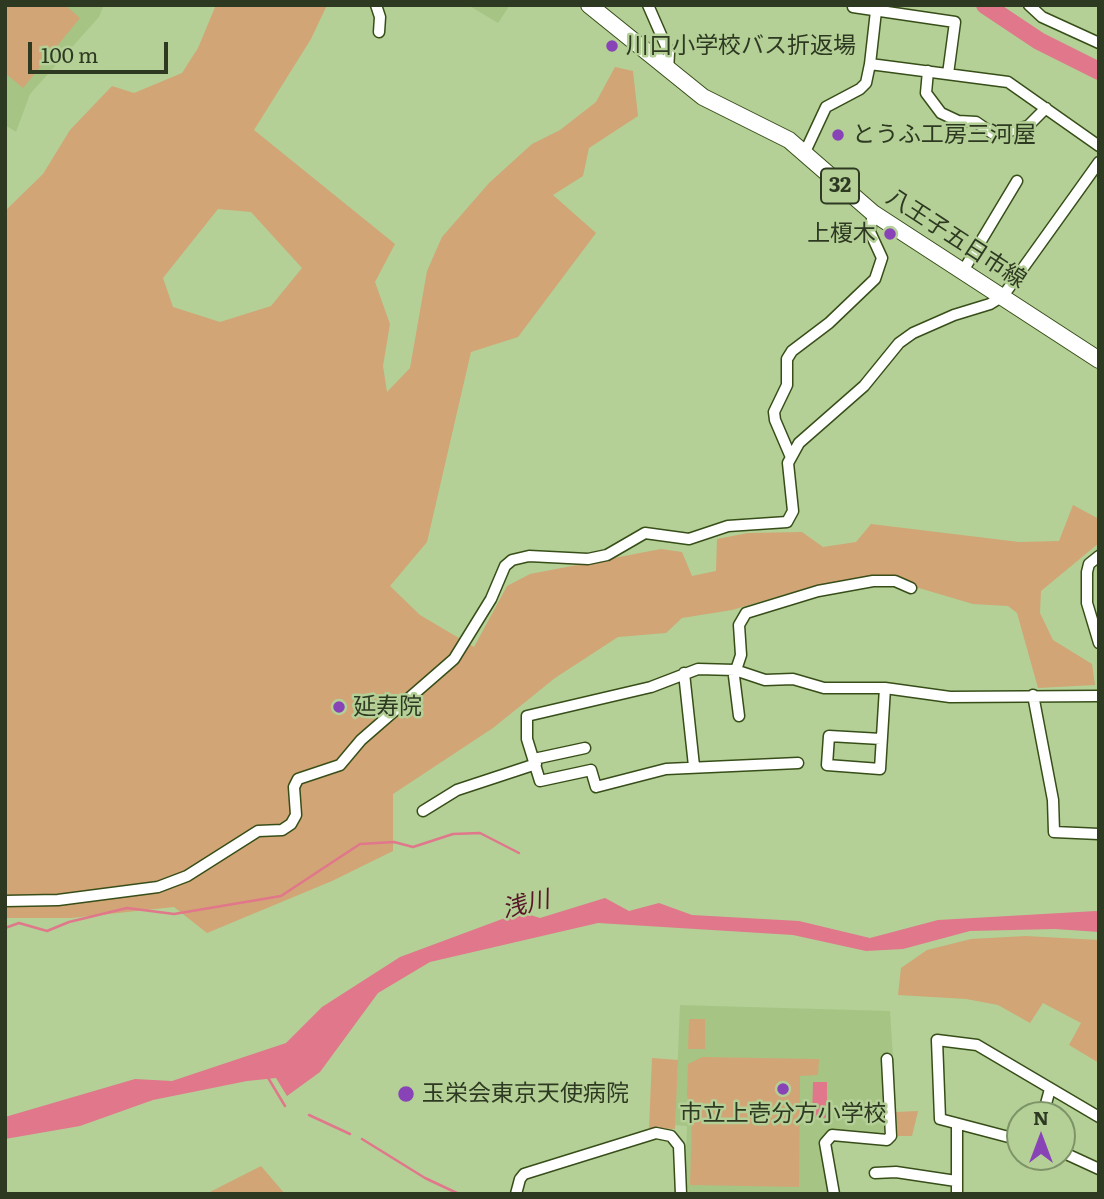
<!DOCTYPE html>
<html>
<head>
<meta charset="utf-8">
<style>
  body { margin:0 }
  #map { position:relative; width:1104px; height:1199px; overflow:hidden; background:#b4d096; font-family:Literata,serif }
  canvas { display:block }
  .frame { position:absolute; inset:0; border:7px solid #2e3922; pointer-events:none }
  .north { position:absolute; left:1006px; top:1101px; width:70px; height:70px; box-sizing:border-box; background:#b4d096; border:2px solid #7e9468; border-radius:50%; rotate:0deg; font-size:19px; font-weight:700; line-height:28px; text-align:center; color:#2e3922 }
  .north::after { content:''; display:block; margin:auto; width:24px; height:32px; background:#8843b7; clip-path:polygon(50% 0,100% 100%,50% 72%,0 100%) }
  .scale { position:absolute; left:28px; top:42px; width:140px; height:32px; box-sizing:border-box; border:4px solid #2e3922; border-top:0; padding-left:9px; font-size:21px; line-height:24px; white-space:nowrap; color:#2e3922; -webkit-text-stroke:5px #b4d096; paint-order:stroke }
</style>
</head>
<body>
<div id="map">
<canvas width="1104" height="1199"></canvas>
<div class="frame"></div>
<div class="north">N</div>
<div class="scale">100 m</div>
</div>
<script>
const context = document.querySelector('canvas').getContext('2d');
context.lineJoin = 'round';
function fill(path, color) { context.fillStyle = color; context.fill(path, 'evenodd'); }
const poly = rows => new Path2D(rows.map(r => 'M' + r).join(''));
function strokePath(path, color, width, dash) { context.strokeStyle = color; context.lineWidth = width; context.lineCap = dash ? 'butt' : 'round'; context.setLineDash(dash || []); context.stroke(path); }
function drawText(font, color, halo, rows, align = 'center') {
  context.font = font + ' Literata,"Noto Sans JP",serif'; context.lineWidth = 5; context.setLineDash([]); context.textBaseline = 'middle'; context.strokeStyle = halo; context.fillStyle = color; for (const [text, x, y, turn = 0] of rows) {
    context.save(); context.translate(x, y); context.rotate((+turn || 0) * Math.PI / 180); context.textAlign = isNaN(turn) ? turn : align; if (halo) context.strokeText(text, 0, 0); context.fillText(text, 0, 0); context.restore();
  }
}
fill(poly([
  [5,5,104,5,99,17,30,94,16,132,5,125],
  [468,5,510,5,498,23],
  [680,1005,890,1011,893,1058,888,1059,891,1136,833,1135,825,1143,834,1194,690,1194,685,1182,687,1126,675,1125]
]), '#a6c585');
fill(poly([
  [5,5,65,5,80,18,23,88,5,73],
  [216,5,327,5,311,39,254,130,395,244,375,282,390,324,383,366,387,392,410,368,427,271,442,237,489,183,532,144,560,130,596,102,615,67,633,71,638,116,589,148,583,176,553,195,596,233,518,337,471,352,427,542,390,586,420,615,474,647,507,586,530,574,661,549,682,552,692,576,716,571,717,539,748,533,802,532,823,547,856,542,871,524,1019,542,1059,541,1073,505,1099,519,1099,543,1041,591,1040,613,1053,640,1092,664,1095,685,1038,688,1017,613,1008,606,973,604,895,581,790,593,732,610,682,618,666,633,618,637,555,678,493,728,393,794,393,851,332,881,207,933,174,907,71,918,5,918,5,211,43,174,70,130,112,86,134,93,182,73,198,48],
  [218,209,251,212,302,268,271,306,220,322,173,307,163,278],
  [1026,936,1099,940,1099,1063,1069,1045,1081,1023,1043,1003,1030,1023,998,1005,966,999,898,995,901,968,927,950,971,939],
  [689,1019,705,1019,705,1049,688,1049],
  [702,1057,819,1059,818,1075,800,1076,799,1187,690,1185,692,1116,687,1095,688,1064],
  [652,1058,678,1060,675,1129,649,1128],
  [918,1111,912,1136,898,1136,896,1112],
  [261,1166,285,1194,206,1194]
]), '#d1a575');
fill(poly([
  [605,898,629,911,659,903,692,915,799,921,870,938,938,920,1096,911,1099,912,1099,932,1055,929,970,931,903,949,866,951,793,935,598,923,430,962,378,993,320,1072,287,1096,276,1078,247,1081,153,1100,80,1126,5,1139,5,1117,135,1079,172,1081,286,1043,322,1007,400,957,521,912,540,918],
  [813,1082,827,1082,827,1118,812,1118]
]), '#e0778b');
strokePath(poly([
  [996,12,999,5],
  [5,928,19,923,47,931,69,922,127,908,174,914,281,896,360,844,394,842,413,847,453,834,480,833,519,853],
  [267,1076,285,1106],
  [309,1115,350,1134],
  [362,1139,425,1178,459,1194]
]), '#e0778b', 2.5);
strokePath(poly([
  [985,5,1039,41,1099,71]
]), '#e0778b', 18);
const minor = poly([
  [376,5,380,17,379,32],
  [648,5,669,53,668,71],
  [1029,5,1042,17,1099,43],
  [853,7,955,22,948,74],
  [870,64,876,11],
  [928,71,926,93,941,113,958,121,976,122,995,135,1028,126,1046,108],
  [805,152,826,107,860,89,866,83,870,64,1008,82,1099,146],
  [963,271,1017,181],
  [790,455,775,420,774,412,787,385,787,359,792,351,829,323,875,279,882,258,870,232,873,213],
  [1099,556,1089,564,1087,572,1087,603,1099,643],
  [684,673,694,766],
  [1033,695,1053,800,1054,832,1099,834],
  [739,716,734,676,741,655,739,625,746,613,818,591,873,581,895,581,911,588],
  [881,739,829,736,827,765,880,769,885,688],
  [534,759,585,748],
  [798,763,666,769,596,787,591,770,540,781,527,739,527,716,651,687,698,669,735,670,765,680,793,679,824,688,885,688,950,697,1099,696],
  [423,811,457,790,536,764],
  [5,901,58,900,158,887,187,876,258,831,282,830,291,824,296,815,294,787,298,779,340,765,361,740,454,659,491,599,505,566,512,560,529,556,588,559,607,555,645,533,689,539,728,526,787,522,793,511,788,463,799,443,864,386,899,343,913,333,954,315,990,304,1003,296,1099,162],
  [1043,1115,1050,1089],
  [957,1125,957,1194],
  [1020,1140,940,1119,937,1040,977,1045,1099,1117],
  [1062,1152,1099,1169],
  [875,1173,896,1172,956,1181],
  [516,1194,520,1179,524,1174,656,1133,671,1136,679,1146,681,1194],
  [834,1194,825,1143,832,1135,887,1140,891,1136,887,1059]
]);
const primary = poly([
  [589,5,703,97,789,140,873,213,1099,360]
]);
strokePath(minor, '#374e19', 13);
strokePath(primary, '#374e19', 18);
strokePath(minor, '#fff', 10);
strokePath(primary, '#fff', 16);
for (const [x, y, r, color] of [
  [612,46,7,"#8843b7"],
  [838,135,7,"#8843b7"],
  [890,234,7,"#8843b7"],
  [339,707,7,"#8843b7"],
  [783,1089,7,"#8843b7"],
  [406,1094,9,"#8843b7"]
]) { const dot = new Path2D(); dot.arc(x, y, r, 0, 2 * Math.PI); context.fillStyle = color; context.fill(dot); strokePath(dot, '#b4d096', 2.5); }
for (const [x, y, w] of [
  [840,186,38]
]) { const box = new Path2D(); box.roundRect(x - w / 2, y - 17.5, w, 35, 5); context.fillStyle = '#b4d096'; context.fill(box); strokePath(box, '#2e3922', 2); }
drawText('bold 21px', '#2e3922', null, [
  ["32",840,186]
]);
drawText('23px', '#2e3922', '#b4d096', [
  ["川口小学校バス折返場",626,46],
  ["とうふ工房三河屋",852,135],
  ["上榎木",876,234,"right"],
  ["延寿院",353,707],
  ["玉栄会東京天使病院",422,1094],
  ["市立上壱分方小学校",783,1114,"center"]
], 'left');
drawText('23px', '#2e3922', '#b4d096', [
  ["八王子五日市線",956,239,33]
]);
drawText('italic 24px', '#571527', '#b4d096', [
  ["浅川",526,905,-13]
]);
</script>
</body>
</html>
